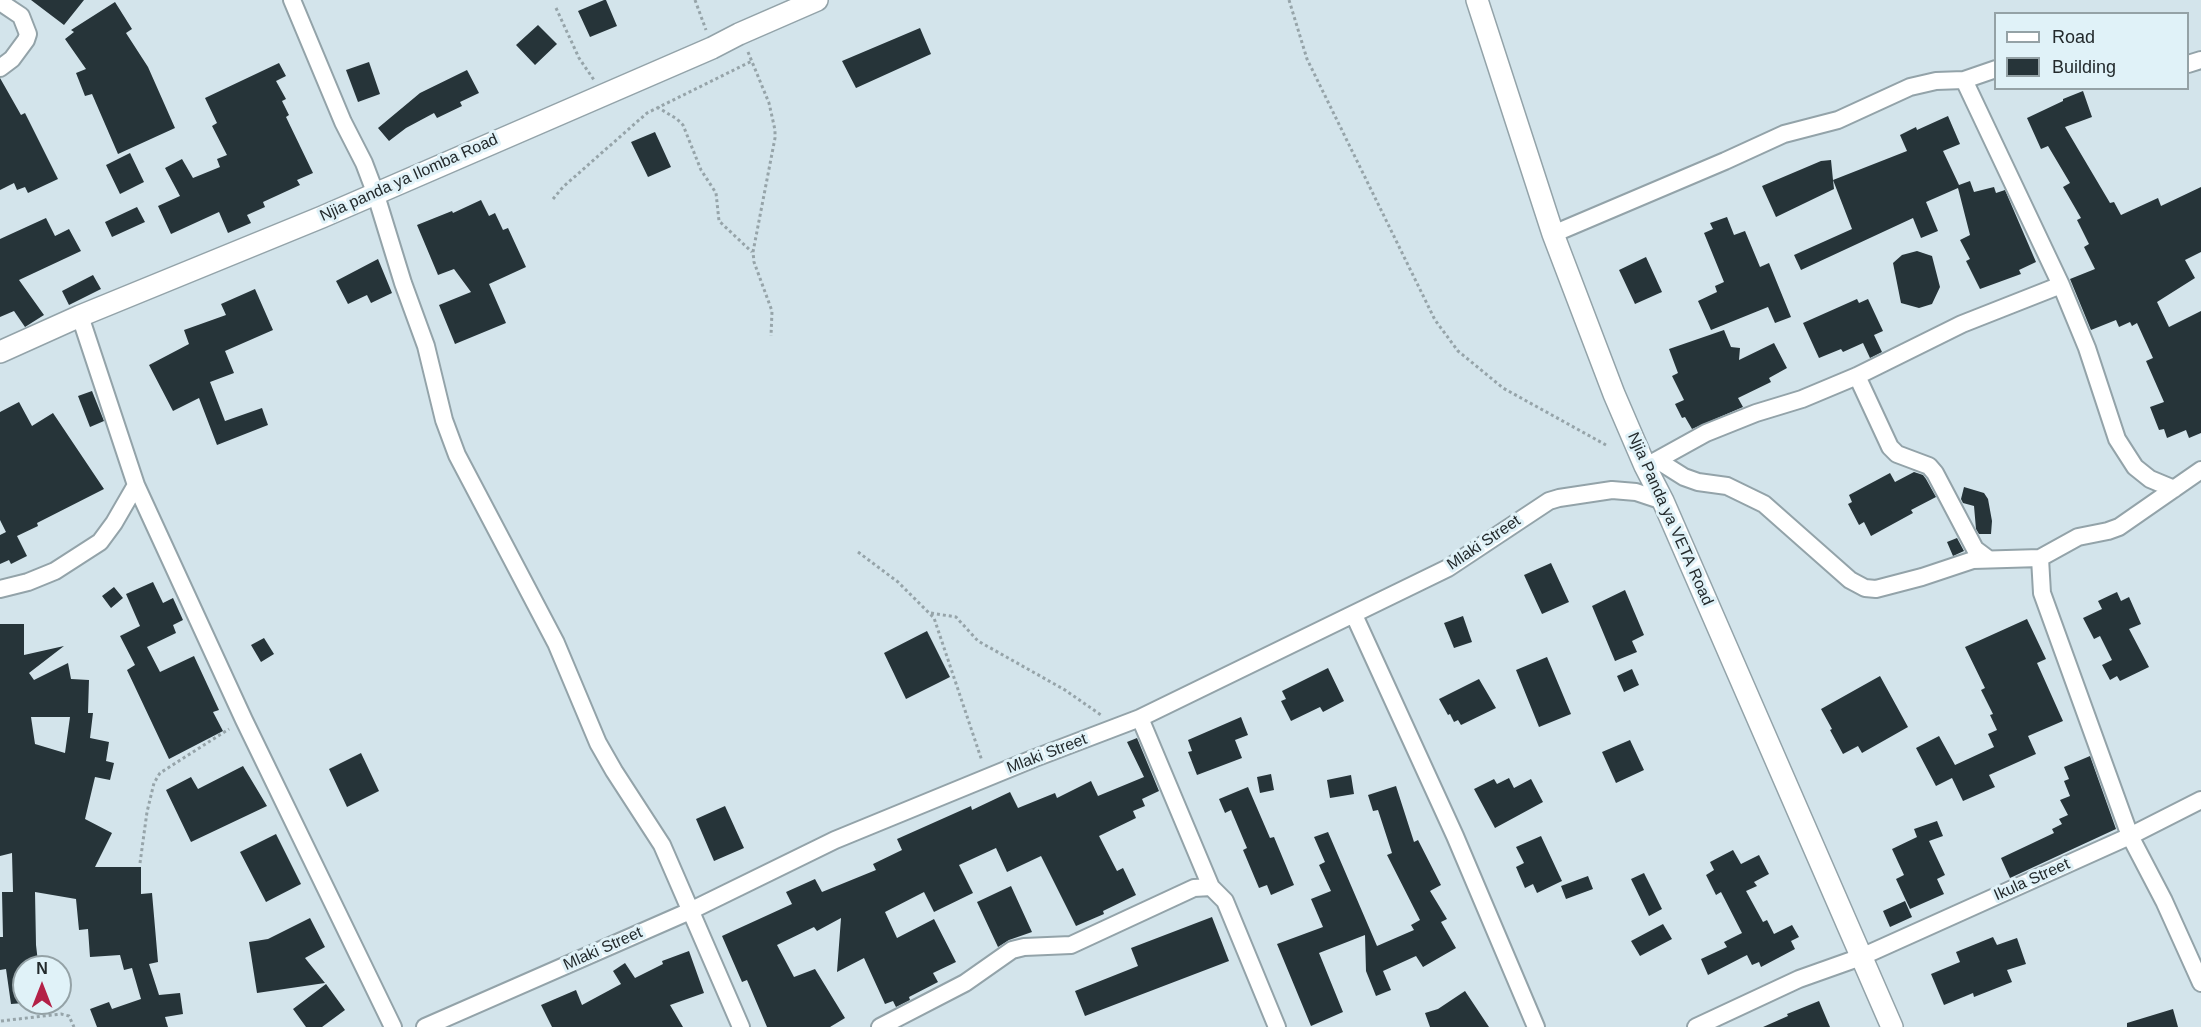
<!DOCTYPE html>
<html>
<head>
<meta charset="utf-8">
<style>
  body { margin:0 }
  #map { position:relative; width:2201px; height:1027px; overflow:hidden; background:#d3e4eb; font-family:Helvetica,sans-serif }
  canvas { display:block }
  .legend { position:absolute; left:1994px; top:12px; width:195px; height:78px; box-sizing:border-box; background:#e0f2f8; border:2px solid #94a2a6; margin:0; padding:8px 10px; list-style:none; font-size:18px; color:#232a2c }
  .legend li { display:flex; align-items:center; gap:12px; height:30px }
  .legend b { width:30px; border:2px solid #94a2a6 }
  .north { position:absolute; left:12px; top:955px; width:60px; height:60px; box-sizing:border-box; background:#e0f2f8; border:2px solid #94a2a6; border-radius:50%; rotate:0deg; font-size:16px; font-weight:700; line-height:24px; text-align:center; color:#232a2c }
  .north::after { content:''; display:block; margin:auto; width:21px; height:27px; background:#b32147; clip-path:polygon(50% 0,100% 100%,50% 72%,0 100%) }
</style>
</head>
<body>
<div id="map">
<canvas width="2201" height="1027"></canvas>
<ul class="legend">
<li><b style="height:8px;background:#fff"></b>Road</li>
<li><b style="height:16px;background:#263439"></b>Building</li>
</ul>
<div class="north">N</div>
</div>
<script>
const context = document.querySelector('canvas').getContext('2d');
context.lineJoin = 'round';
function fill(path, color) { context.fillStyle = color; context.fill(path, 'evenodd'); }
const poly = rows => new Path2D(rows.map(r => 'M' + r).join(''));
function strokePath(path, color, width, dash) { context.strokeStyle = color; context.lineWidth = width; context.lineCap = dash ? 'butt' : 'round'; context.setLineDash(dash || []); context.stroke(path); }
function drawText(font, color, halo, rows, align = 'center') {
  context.font = font + ' Helvetica,sans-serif'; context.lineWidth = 6; context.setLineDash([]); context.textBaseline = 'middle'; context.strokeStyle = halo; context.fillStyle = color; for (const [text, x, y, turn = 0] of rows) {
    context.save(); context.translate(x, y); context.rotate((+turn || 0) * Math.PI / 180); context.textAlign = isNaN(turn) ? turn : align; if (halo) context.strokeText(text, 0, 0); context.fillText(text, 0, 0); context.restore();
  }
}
fill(poly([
  [31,0,84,0,64,25],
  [604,0,606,0,617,26,590,37,578,11],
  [115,2,132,29,126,33,148,67,175,128,118,154,92,94,85,96,76,73,86,69,65,39,74,32,71,30],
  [538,25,557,44,535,65,516,45],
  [920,28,931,54,856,88,842,61],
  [369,62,380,94,358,102,346,70],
  [279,63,286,76,276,81,286,99,282,101,289,115,286,117,313,173,297,180,300,185,263,202,265,207,247,215,251,223,228,233,219,212,171,234,158,206,180,196,165,168,182,159,193,178,220,167,217,159,227,155,212,126,217,123,205,98],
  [467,70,479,93,460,102,462,106,437,118,434,113,406,128,389,141,378,128,420,93],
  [0,78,21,115,25,113,58,179,28,193,25,187,17,190,14,183,0,190],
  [2083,91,2092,117,2065,127,2110,203,2114,202,2121,215,2158,198,2161,206,2201,187,2201,252,2185,260,2195,278,2157,302,2169,327,2201,311,2201,433,2189,438,2186,430,2167,438,2164,429,2159,430,2150,407,2164,402,2146,361,2153,358,2137,323,2132,326,2130,322,2119,327,2116,320,2091,330,2070,279,2095,269,2084,247,2089,244,2077,220,2081,218,2063,187,2070,183,2048,146,2041,149,2027,118,2063,101,2063,99],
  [1948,116,1960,144,1943,151,1959,185,1970,181,1974,192,1994,187,1996,193,2005,190,2036,262,2019,270,2021,274,1980,289,1966,261,1970,259,1960,240,1970,235,1958,188,1926,202,1938,231,1921,238,1913,218,1801,270,1794,255,1852,229,1833,180,1834,189,1776,217,1762,186,1821,161,1831,160,1833,180,1907,151,1900,135,1916,127,1917,130],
  [655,132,671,167,648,177,631,142],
  [130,153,144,182,120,194,106,165],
  [481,200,489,216,495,213,503,230,508,228,526,267,489,284,506,323,455,344,439,305,471,292,454,269,438,275,417,225,452,211,453,213],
  [137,207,145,222,112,237,105,222],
  [1727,217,1734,235,1745,231,1760,267,1769,263,1791,317,1775,323,1768,307,1711,330,1698,301,1717,292,1715,286,1724,282,1704,233,1713,229,1710,223],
  [46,218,55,236,69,229,81,251,19,280,44,315,25,327,14,311,0,317,0,239],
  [1917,251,1932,256,1940,287,1932,304,1919,308,1901,303,1893,263,1902,255],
  [1646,257,1662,292,1635,304,1619,270],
  [378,259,392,293,371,303,367,295,348,304,336,281],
  [93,275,101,289,69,305,62,291],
  [255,289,273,330,225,351,234,373,210,382,225,421,262,408,268,425,217,445,199,398,173,411,149,365,189,344,184,330,226,315,221,304],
  [1857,299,1859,303,1868,299,1883,331,1874,335,1882,352,1870,358,1863,343,1843,352,1841,349,1819,358,1803,323],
  [1724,330,1731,347,1740,348,1739,360,1774,343,1787,368,1769,378,1771,382,1738,398,1743,407,1692,429,1685,417,1682,418,1675,404,1684,400,1672,376,1678,373,1669,349],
  [92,391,104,421,90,427,78,396],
  [19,402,32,426,53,413,104,489,37,523,38,526,17,536,27,556,11,564,9,560,0,564,0,535,6,532,0,520,0,412],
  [1914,472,1923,475,1926,479,1936,497,1911,510,1913,513,1871,536,1864,522,1859,525,1848,504,1852,502,1849,495,1890,473,1895,482],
  [1964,487,1984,493,1988,499,1992,521,1991,534,1979,534,1976,529,1974,506,1963,503,1961,499],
  [1957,538,1964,551,1953,556,1947,542],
  [1551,563,1569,602,1542,614,1524,575],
  [153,582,163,603,173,598,183,620,173,625,176,633,147,647,160,672,194,656,219,710,213,712,223,731,169,759,127,670,135,665,120,636,140,626,126,594],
  [114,587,123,598,111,608,102,596],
  [1625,590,1644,635,1632,641,1637,652,1615,661,1592,606],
  [2117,592,2121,601,2129,597,2141,624,2129,629,2149,667,2120,681,2117,676,2110,680,2102,665,2112,660,2100,636,2094,639,2083,618,2102,609,2098,601],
  [1463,616,1472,642,1454,648,1444,623],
  [2027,619,2046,659,2037,663,2063,721,2028,736,2036,754,1989,775,1995,787,1963,801,1952,778,1936,786,1916,748,1939,736,1955,765,1994,747,1988,734,1997,730,1990,715,1993,714,1981,690,1985,688,1965,647],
  [0,624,24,624,24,655,64,646,29,673,34,680,68,663,71,679,89,680,88,713,93,713,90,738,109,742,106,761,114,763,110,780,95,777,85,819,112,833,95,867,141,867,141,894,152,893,158,962,149,964,159,995,180,993,183,1014,165,1017,168,1027,97,1027,90,1009,109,1002,112,1009,141,999,132,968,124,970,120,955,90,957,88,929,79,930,76,899,35,892,36,945,38,962,32,963,32,967,24,967,24,1003,11,1004,6,969,0,970,0,937,3,937,2,892,13,892,12,853,0,856],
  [31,717,70,717,65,753,35,744],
  [927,631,950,677,906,699,884,653],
  [264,638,274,654,261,662,251,645],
  [1547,657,1571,714,1539,727,1516,670],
  [1328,668,1344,701,1323,712,1320,707,1291,721,1281,701,1286,699,1282,691],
  [1632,669,1639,685,1624,692,1617,676],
  [1880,676,1908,727,1862,753,1858,746,1843,754,1830,730,1832,729,1821,709],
  [1479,679,1496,708,1461,725,1458,720,1454,722,1450,714,1448,715,1439,699],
  [1241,717,1248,735,1235,740,1242,758,1197,775,1188,752,1192,751,1188,740],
  [1137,738,1159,791,1142,799,1145,806,1133,811,1136,818,1099,836,1117,871,1123,868,1136,895,1103,911,1104,914,1076,926,1041,856,1007,872,996,848,959,865,973,893,934,912,924,892,885,912,897,938,934,919,956,962,933,973,938,982,909,997,910,1000,896,1007,893,1001,885,1004,864,958,837,972,841,918,817,931,814,927,777,945,794,977,815,969,845,1018,830,1027,767,1027,747,980,742,982,722,936,792,904,786,892,815,879,822,892,876,870,873,864,902,850,897,839,971,806,972,810,1010,792,1018,808,1055,793,1057,798,1091,781,1098,796,1144,777,1127,742],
  [1630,740,1644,770,1616,783,1602,752],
  [361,753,379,791,347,807,329,769],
  [2090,756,2116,829,2010,878,2001,858,2054,833,2052,829,2062,824,2059,819,2068,815,2060,800,2070,796,2064,781,2069,779,2064,767],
  [243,766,267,806,191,842,166,790,191,777,198,789],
  [1271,774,1274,790,1260,793,1257,777],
  [1351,775,1354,794,1330,798,1327,780],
  [1509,778,1514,788,1531,779,1543,802,1495,828,1474,789,1494,779,1497,784],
  [1396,786,1414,842,1418,840,1441,885,1430,891,1447,919,1441,922,1456,948,1423,967,1416,956,1383,971,1391,990,1376,996,1366,971,1365,935,1319,953,1343,1012,1311,1026,1277,944,1323,927,1311,899,1331,891,1319,865,1325,862,1314,837,1328,832,1377,946,1414,930,1411,925,1420,920,1387,855,1392,853,1378,810,1373,811,1368,795],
  [1248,787,1270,838,1274,837,1294,885,1271,895,1267,885,1259,888,1243,850,1247,848,1231,810,1225,813,1219,799],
  [725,806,744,848,714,861,696,819],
  [1937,821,1943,836,1929,841,1945,875,1937,879,1944,894,1910,909,1896,879,1904,875,1892,849,1917,837,1914,829],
  [276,834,301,884,266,902,240,852],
  [1541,836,1562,881,1537,893,1533,884,1525,888,1516,867,1524,863,1516,847],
  [1733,850,1741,864,1759,855,1769,874,1754,882,1757,886,1746,891,1763,922,1767,920,1774,934,1792,925,1799,937,1791,941,1795,949,1761,967,1759,962,1752,965,1747,955,1708,975,1701,959,1727,947,1724,942,1742,933,1721,892,1716,895,1706,875,1714,870,1710,862],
  [1644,873,1662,909,1649,916,1631,879],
  [1588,876,1593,889,1566,899,1561,886],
  [1011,886,1032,932,1009,940,998,947,977,902],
  [1905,901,1912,917,1890,927,1883,911],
  [1212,917,1229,961,1085,1016,1075,991,1138,966,1131,948],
  [310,918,325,947,305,958,325,983,257,993,249,942,268,939],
  [1663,924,1672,939,1640,956,1631,941],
  [1993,937,1997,945,2017,938,2026,964,2007,970,2012,982,1974,997,1973,993,1944,1005,1931,974,1960,962,1956,952],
  [689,951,704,993,670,1005,683,1027,552,1027,541,1005,576,990,582,1005,621,984,613,971,625,963,635,978,663,964,662,961],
  [326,984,345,1010,322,1027,306,1027,293,1009],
  [1465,991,1489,1027,1430,1027,1425,1013,1438,1009],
  [1819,1001,1830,1027,1763,1027,1788,1016,1787,1014],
  [2173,1009,2178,1027,2127,1027,2127,1023]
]), '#263439');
const minor = poly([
  [292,0,343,122,364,163,375,192,403,283,426,346,444,420,457,455,556,643,598,743,614,771,662,845,741,1027],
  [0,2,21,16,28,34,26,40,12,59,0,68],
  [2188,64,2201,60],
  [1964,80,2061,285,2087,348,2117,439,2135,467,2150,479,2174,489],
  [1553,234,1725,161,1784,134,1838,120,1910,87,1936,81,1964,80,1996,69],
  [80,316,136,485,244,720,393,1027],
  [1857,376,1890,447,1897,454,1929,466,1935,473,1975,549,1987,558],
  [1657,460,1684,477,1698,482,1727,486,1764,504,1850,580,1865,588,1876,589,1922,577,1973,560,2040,558,2078,537,2108,531,2119,527,2201,470],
  [1650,464,1706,433,1756,413,1802,399,1857,376,1962,324,2061,285],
  [2040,558,2042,593,2130,836,2164,901,2201,983],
  [0,589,28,582,55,571,100,542,114,523,136,485],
  [1354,615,1455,836,1536,1027],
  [1140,718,1211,887],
  [425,1027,690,911,835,840,1035,758,1140,718,1448,568,1549,501,1559,498,1612,490,1636,492,1663,501],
  [880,1027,965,983,1012,950,1024,947,1071,945,1194,888,1211,887,1225,901,1277,1027],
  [1696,1027,1799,979,1861,957,2130,836,2201,800]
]);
const tertiary = poly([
  [1477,0,1553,234,1614,394,1645,466,1663,501,1892,1027],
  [0,352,80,316,322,217,712,48,739,34,817,0]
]);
strokePath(minor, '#93a3a9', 20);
strokePath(tertiary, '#93a3a9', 24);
strokePath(poly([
  [695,0,706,30],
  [1289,0,1307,59,1435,320,1458,351,1503,388,1606,445],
  [556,8,579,58,594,80],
  [748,52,769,103,775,130,775,138,753,252,754,262,772,311,771,336],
  [657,107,677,119,683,125,701,170,716,193,719,221,752,252],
  [553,199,563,187,647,113,752,61],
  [858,552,898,582,934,618,982,761],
  [931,613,956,617,978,641,1065,690,1101,715],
  [140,863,147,812,154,783,160,773,229,729],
  [1,1021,61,1014,69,1016,74,1027]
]), '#96a4a9', 3, [3, 3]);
strokePath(minor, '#fff', 16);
strokePath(tertiary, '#fff', 21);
drawText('16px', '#232a2c', '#e0f2f8', [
  ["Njia panda ya Ilomba Road",409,178,-24],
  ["Njia Panda ya VETA Road",1670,519,66],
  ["Mlaki Street",1484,543,-34],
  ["Mlaki Street",1047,754,-21],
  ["Ikula Street",2032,880,-24],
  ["Mlaki Street",603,949,-24]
]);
</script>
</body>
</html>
